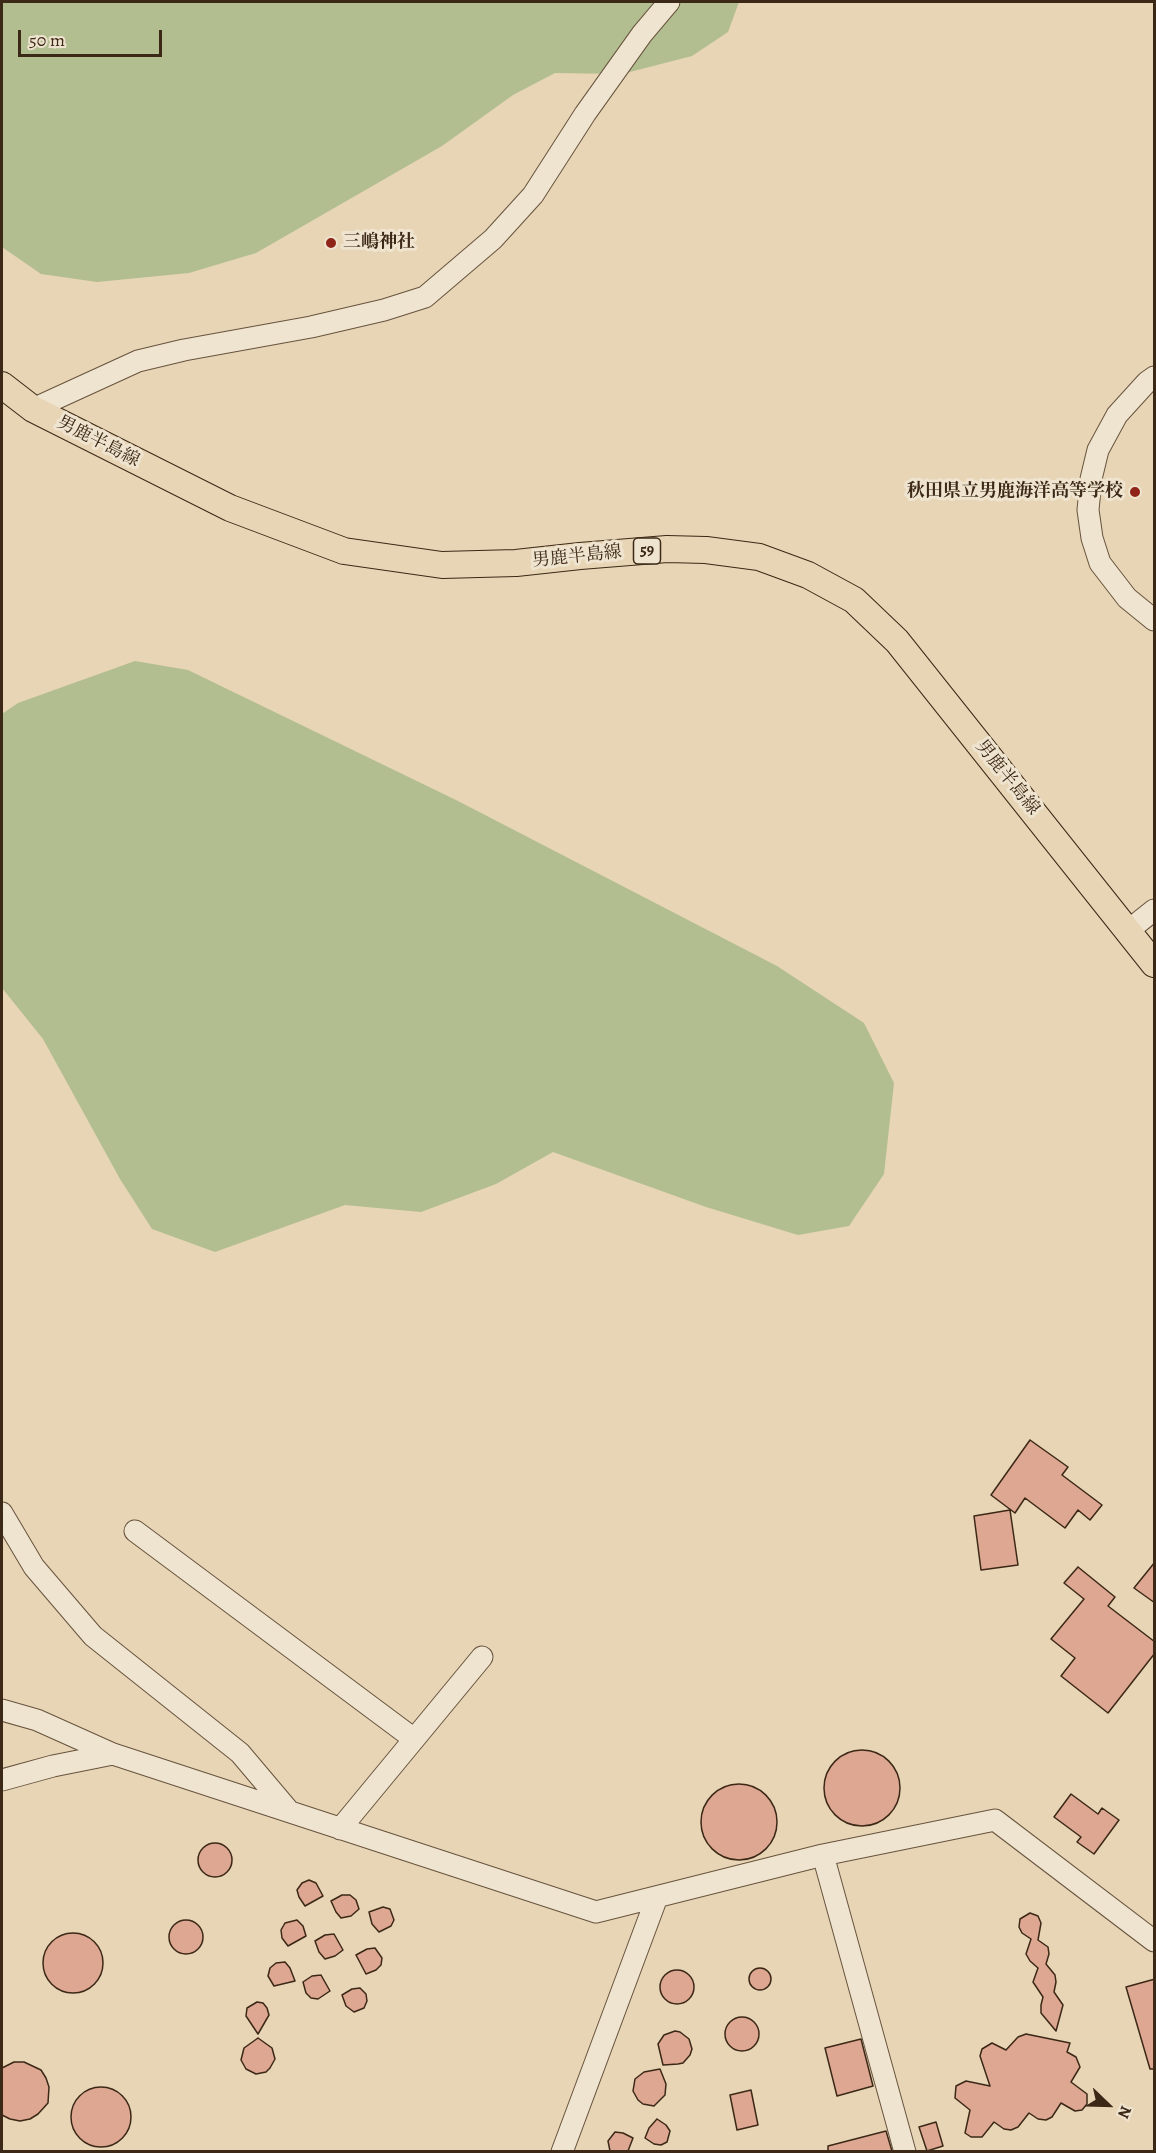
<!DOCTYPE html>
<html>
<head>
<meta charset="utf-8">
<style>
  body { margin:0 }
  #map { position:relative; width:1156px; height:2153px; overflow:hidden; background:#e7d5b5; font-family:Alegreya,serif }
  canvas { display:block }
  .frame { position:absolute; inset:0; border:3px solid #3c2816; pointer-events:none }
  .north { position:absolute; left:1078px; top:2075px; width:60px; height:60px; -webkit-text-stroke:4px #efe4cf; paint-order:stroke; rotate:113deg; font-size:16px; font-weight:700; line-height:24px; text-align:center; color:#3c2816 }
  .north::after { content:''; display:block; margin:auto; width:21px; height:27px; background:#3c2816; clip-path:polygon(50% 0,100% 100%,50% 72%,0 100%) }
  .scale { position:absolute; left:18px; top:30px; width:144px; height:27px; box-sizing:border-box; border:3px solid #3c2816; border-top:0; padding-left:8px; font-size:18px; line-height:21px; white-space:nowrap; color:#3c2816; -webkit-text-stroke:4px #efe4cf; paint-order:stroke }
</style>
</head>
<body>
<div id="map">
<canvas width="1156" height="2153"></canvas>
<div class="frame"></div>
<div class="north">N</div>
<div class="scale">50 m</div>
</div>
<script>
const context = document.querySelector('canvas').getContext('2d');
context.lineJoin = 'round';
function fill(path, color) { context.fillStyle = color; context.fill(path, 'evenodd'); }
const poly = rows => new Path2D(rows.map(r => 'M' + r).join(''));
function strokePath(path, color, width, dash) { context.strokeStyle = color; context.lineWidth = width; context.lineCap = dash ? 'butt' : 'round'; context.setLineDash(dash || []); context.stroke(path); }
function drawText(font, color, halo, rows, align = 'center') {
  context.font = font + ' Alegreya,"Noto Serif JP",serif'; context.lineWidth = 6; context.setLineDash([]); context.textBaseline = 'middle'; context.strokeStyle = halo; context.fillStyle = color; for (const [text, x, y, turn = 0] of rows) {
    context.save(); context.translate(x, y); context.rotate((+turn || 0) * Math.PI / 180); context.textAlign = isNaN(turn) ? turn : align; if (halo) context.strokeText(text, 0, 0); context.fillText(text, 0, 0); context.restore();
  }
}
fill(poly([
  [2,2,739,2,728,32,692,56,622,74,555,73,513,95,442,146,256,253,189,273,97,282,41,274,2,247],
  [135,661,188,670,458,801,777,966,864,1023,894,1083,884,1174,849,1226,798,1235,706,1207,553,1152,496,1184,421,1212,345,1205,215,1252,152,1229,120,1179,43,1039,2,988,2,714,18,703]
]), '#b2be90');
const building = poly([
  [1030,1440,1068,1467,1062,1475,1102,1505,1090,1520,1078,1510,1065,1528,1025,1498,1015,1513,991,1495,1030,1440],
  [1010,1510,1018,1565,981,1570,974,1516,1010,1510],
  [1155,1562,1155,1603,1134,1588,1155,1562],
  [1078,1567,1115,1597,1108,1606,1155,1642,1155,1653,1108,1713,1061,1676,1075,1658,1051,1639,1084,1599,1064,1583,1078,1567],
  '824 1788a38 38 0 1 1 76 0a38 38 0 1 1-76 0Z',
  '701 1822a38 38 0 1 1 76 0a38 38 0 1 1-76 0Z',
  [1071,1794,1098,1814,1102,1808,1119,1820,1094,1854,1077,1842,1081,1837,1054,1817,1071,1794],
  '198 1860a17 17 0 1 1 34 0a17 17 0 1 1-34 0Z',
  [309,1880,316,1883,323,1896,305,1906,299,1897,297,1890,302,1883,309,1880],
  [342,1895,350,1895,356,1900,359,1909,351,1916,341,1918,336,1912,331,1901,342,1895],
  [383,1907,390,1909,394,1920,391,1926,379,1932,372,1924,369,1912,383,1907],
  [1030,1913,1038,1916,1041,1923,1038,1940,1048,1947,1049,1954,1046,1964,1055,1975,1056,1982,1054,1992,1063,2005,1056,2031,1041,2013,1041,2005,1043,1997,1033,1982,1038,1968,1030,1961,1026,1954,1031,1939,1022,1933,1019,1927,1020,1919,1030,1913],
  [297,1920,303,1926,306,1936,288,1946,282,1938,281,1930,285,1923,297,1920],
  '169 1937a17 17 0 1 1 34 0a17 17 0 1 1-34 0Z',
  '43 1963a30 30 0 1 1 60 0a30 30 0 1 1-60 0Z',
  [334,1934,343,1950,335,1956,325,1959,319,1952,315,1941,325,1935,334,1934],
  [375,1948,382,1958,381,1965,376,1970,366,1974,356,1955,367,1949,375,1948],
  [285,1962,290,1968,295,1981,274,1986,268,1976,270,1968,276,1963,285,1962],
  '749 1979a11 11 0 1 1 22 0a11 11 0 1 1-22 0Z',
  '660 1987a17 17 0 1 1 34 0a17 17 0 1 1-34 0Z',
  [321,1975,330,1991,318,1999,311,1998,306,1993,303,1982,312,1976,321,1975],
  [1155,1979,1155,2069,1150,2069,1126,1987,1155,1979],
  [360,1988,366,1994,367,2001,364,2008,354,2012,346,2006,342,1995,352,1989,360,1988],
  [257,2002,263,2003,267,2008,269,2015,258,2034,246,2016,247,2008,257,2002],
  '725 2034a17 17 0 1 1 34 0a17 17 0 1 1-34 0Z',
  [675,2031,680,2032,689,2039,692,2049,690,2055,683,2063,678,2064,663,2065,658,2044,664,2035,675,2031],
  [1026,2034,1070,2043,1067,2052,1076,2057,1080,2067,1071,2082,1087,2094,1087,2104,1082,2110,1075,2111,1061,2103,1052,2117,1046,2120,1038,2119,1029,2113,1018,2127,1011,2130,1004,2129,994,2122,982,2137,971,2137,965,2133,970,2110,955,2098,956,2086,966,2081,990,2086,980,2056,982,2049,992,2043,1006,2050,1018,2037,1026,2034],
  [258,2038,272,2048,275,2059,270,2068,266,2072,256,2074,246,2069,241,2060,244,2048,258,2038],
  [861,2039,873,2086,837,2096,825,2048,861,2039],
  [14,2062,24,2062,41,2070,46,2078,49,2087,48,2103,38,2114,30,2119,20,2121,10,2119,2,2115,2,2068,14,2062],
  [660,2069,666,2084,665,2095,654,2106,643,2104,638,2100,633,2091,635,2079,644,2072,660,2069],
  '71 2117a30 30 0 1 1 60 0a30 30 0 1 1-60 0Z',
  [751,2090,758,2125,737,2130,730,2095,751,2090],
  [657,2119,666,2125,670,2131,667,2142,661,2145,654,2144,645,2138,649,2128,657,2119],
  [936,2122,943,2146,927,2151,919,2127,936,2122],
  [886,2131,892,2151,828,2151,828,2146,886,2131],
  [615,2132,623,2133,633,2138,628,2151,610,2151,608,2141,615,2132]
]);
fill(building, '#dda792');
strokePath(building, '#3c2816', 1.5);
const minor = poly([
  [1154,377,1147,382,1117,415,1098,450,1091,479,1088,510,1092,538,1100,563,1127,598,1154,620],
  [33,409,138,361,184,350,311,327,384,310,425,297,493,239,533,195,585,114,642,34,669,2],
  [1129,930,1154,910],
  [2,1513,34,1567,93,1636,240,1753,289,1811],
  [135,1531,414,1739],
  [2,1710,37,1720,113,1754],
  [2,1780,53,1766,113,1754,596,1912,823,1855,995,1820,1154,1941],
  [340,1829,482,1657],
  [823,1855,905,2152],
  [562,2152,657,1897]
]);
const major = poly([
  [2,385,33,409,230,508,344,551,442,565,516,563,580,556,667,549,706,550,759,557,808,575,854,600,897,641,1154,964]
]);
strokePath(minor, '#67533e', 23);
strokePath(major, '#3c2816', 28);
strokePath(minor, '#efe4cf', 21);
strokePath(major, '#e7d5b5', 26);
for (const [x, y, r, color] of [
  [331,243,6,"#8f2418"],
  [1135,492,6,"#8f2418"]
]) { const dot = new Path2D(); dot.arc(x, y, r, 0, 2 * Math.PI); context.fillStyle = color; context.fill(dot); strokePath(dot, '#efe4cf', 2); }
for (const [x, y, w] of [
  [647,551,27]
]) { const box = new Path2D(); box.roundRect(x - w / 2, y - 13, w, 26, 4.5); context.fillStyle = '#efe4cf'; context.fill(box); strokePath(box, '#3c2816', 1.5); }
drawText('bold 16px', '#3c2816', null, [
  ["59",647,551]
]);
drawText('bold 18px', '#3c2816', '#efe4cf', [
  ["三嶋神社",343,243],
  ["秋田県立男鹿海洋高等学校",1123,492,"right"]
], 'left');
drawText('18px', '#3c2816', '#efe4cf', [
  ["男鹿半島線",98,442,27],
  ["男鹿半島線",577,557,-6],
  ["男鹿半島線",1007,778,51]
]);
</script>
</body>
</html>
